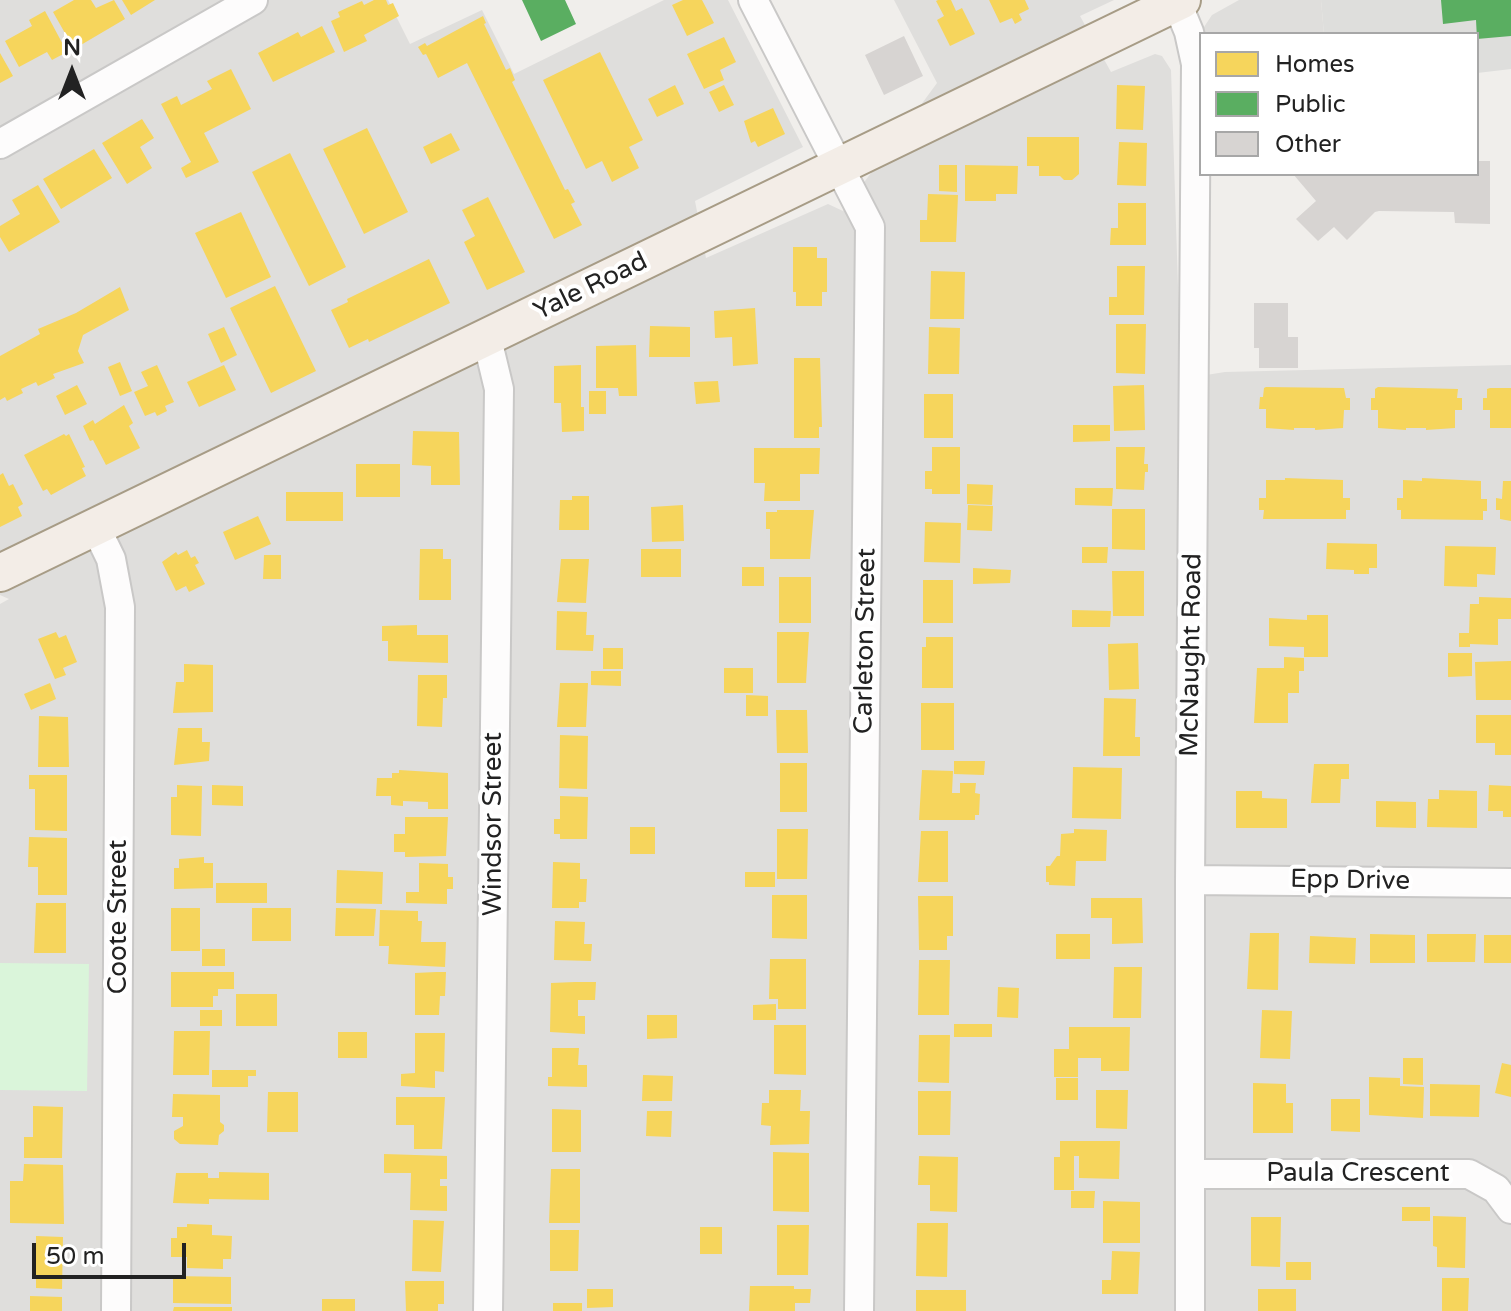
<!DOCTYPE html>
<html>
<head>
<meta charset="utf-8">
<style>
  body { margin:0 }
  #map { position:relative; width:1511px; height:1311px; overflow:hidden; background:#f0eeeb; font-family:"Varela Round",sans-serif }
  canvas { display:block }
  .legend { position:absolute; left:1199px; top:32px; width:280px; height:144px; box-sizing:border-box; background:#fff; border:2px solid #a7a7a7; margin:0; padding:10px 14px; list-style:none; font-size:24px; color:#222 }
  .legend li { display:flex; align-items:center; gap:16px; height:40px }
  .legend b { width:40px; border:2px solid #a7a7a7 }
  .north { position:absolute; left:32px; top:32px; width:80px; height:80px; -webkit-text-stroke:6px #fff; paint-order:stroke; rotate:0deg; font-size:22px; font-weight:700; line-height:32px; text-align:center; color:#222 }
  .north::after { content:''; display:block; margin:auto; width:28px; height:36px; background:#222; clip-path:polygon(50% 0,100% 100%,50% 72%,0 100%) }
  .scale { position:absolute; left:32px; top:1243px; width:154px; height:36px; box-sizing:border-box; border:4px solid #222; border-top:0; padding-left:10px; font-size:24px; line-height:28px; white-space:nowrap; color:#222; -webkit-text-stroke:6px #fff; paint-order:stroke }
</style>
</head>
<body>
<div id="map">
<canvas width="1511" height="1311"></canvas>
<ul class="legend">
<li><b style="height:22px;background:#f6d55c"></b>Homes</li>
<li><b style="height:22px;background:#5aae61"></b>Public</li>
<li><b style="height:22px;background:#d7d4d2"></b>Other</li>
</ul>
<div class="north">N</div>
<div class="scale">50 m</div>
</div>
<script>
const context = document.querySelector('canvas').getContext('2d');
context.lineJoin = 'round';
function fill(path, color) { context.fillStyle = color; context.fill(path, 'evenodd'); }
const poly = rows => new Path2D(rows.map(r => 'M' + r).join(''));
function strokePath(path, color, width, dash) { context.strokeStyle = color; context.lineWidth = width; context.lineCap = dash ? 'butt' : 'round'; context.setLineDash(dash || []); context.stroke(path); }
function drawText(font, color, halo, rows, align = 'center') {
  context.font = font + ' "Varela Round",sans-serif'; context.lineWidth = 8; context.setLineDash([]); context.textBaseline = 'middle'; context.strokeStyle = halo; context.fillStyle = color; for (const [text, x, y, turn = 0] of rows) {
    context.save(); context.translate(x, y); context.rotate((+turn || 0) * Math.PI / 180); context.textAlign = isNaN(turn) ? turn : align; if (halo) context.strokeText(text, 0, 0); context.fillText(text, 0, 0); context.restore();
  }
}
fill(poly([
  [0,0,388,0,410,44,482,10,514,74,664,0,728,0,803,147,695,201,706,258,828,204,843,211,937,83,894,0,1114,0,1080,16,1111,72,1155,54,1162,56,1171,70,1181,379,1225,372,1511,365,1511,1311,0,1311,0,604,9,599,0,595],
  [1239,0,1321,0,1324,34,1205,34,1204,27,1212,15]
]), '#dfdedc');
fill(poly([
  [1321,0,1511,0,1511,69,1477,73,1477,34,1324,34]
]), '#dededc');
fill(poly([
  [0,963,89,964,87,1091,0,1090]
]), '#daf5da');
fill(poly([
  [74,0,91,0,96,8,114,0,125,19,74,49,53,12],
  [122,0,155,0,131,15],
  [374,0,386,0,388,5,393,3,399,16,364,35,367,41,344,52,331,21,340,17,338,12,362,1,364,5],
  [683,0,702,0,714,23,687,36,672,5],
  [938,0,951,0,956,11,962,8,975,34,950,46,937,20,944,16,936,1],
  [989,0,1025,0,1029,9,1019,14,1022,20,1015,24,1012,18,1000,23],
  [45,11,67,52,52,60,47,52,19,67,5,41,32,26,29,20],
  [483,16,486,23,484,24,506,70,510,68,515,80,512,82,565,190,568,189,575,202,571,204,582,225,554,239,467,63,438,78,426,54,423,55,418,47,425,43,427,46],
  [322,26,335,52,273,82,258,53,298,32,301,37],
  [724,37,736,62,720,70,724,80,704,89,687,54],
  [600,52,643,140,629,147,639,168,612,182,602,161,586,169,543,80],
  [0,53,13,76,0,83],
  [231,69,251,109,204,133,219,162,186,178,181,168,191,162,161,104,177,96,181,105,212,89,207,81],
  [675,85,684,104,657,117,648,99],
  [724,85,734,105,719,112,709,92],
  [1117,85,1145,86,1143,130,1116,129],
  [773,108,785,134,758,147,755,141,751,143,744,121],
  [142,119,154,138,140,147,152,168,127,184,102,143],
  [367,128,408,212,364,234,323,149],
  [451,133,460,150,431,164,423,147],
  [1027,137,1079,137,1079,174,1072,180,1064,180,1060,176,1039,176,1039,166,1027,166],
  [1119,142,1147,143,1146,186,1117,185],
  [94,149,112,178,61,209,43,179],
  [290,153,346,267,309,286,252,172],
  [939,165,957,165,957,192,939,191],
  [965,165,1018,166,1017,194,996,194,996,201,965,201],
  [38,185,60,222,9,252,0,237,0,226,20,214,12,200],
  [928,194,958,195,956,242,920,242,920,220,927,220],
  [488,197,525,272,487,290,464,242,475,236,462,210],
  [1118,203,1146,203,1146,245,1110,245,1111,228,1118,228],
  [241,212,271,277,226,298,195,233],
  [793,247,817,247,817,258,827,258,827,292,822,292,822,306,796,306,796,292,793,292],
  [429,259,450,303,369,342,368,339,349,348,331,310,348,302,347,299],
  [1117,266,1145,266,1144,315,1109,315,1109,297,1117,297],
  [931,271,965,272,964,319,930,319],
  [275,286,316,371,271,393,230,308],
  [120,287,129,310,83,335,78,351,84,363,53,374,55,378,38,386,36,382,21,389,23,393,7,401,5,397,0,400,0,356,40,334,38,329,76,313],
  [755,308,758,364,733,366,732,337,715,338,714,311],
  [1116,324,1146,324,1145,374,1116,373],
  [650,326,690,327,690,357,649,357],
  [224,327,237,355,221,363,208,334],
  [929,327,960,328,959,374,928,374],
  [636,345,637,396,619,396,618,388,596,388,596,346],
  [794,358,820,358,822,427,819,427,819,438,794,438],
  [120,362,132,391,120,396,108,367],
  [157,365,174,402,165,406,167,411,157,416,155,412,145,416,134,392,148,386,141,372],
  [224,365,236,390,199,407,187,382],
  [581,365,581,407,584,407,584,431,562,432,561,403,554,403,554,366],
  [718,381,720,402,696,404,694,382],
  [77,385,87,404,65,415,56,396],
  [1144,385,1145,430,1114,431,1113,386],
  [1266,387,1344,388,1346,398,1350,398,1350,410,1344,410,1343,428,1315,430,1315,428,1294,428,1294,430,1266,428,1266,409,1259,409,1260,397,1263,397,1264,388],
  [1378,387,1458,389,1457,398,1462,398,1462,410,1455,410,1455,428,1426,430,1426,428,1406,428,1406,430,1378,428,1378,410,1371,410,1371,398,1375,398,1375,389],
  [1490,388,1511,388,1511,428,1490,428,1490,410,1483,410,1483,398,1487,398,1487,389],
  [589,391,606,391,606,414,589,414],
  [924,394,953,394,953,438,924,438],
  [124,405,133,423,129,426,140,448,106,465,93,440,90,441,83,426,93,420,95,424],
  [1073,425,1110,425,1110,441,1073,442],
  [413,431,459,432,460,485,431,485,431,466,412,465],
  [64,434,66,436,69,434,85,467,82,468,86,476,51,495,47,489,43,491,24,455],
  [932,447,960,447,960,494,932,494,932,489,925,489,925,471,932,471],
  [1116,447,1145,447,1144,464,1148,464,1148,472,1145,472,1144,490,1116,489],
  [754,448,820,448,819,474,800,474,800,501,764,501,765,483,754,483],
  [356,464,400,464,400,497,356,497],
  [3,473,9,486,13,484,23,504,18,507,22,516,0,527,0,475],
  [1285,478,1343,480,1343,498,1350,498,1350,510,1346,510,1346,519,1263,519,1264,510,1259,510,1259,498,1266,498,1266,480,1285,480],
  [1422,478,1481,481,1481,499,1487,499,1487,511,1483,511,1483,520,1401,519,1401,510,1397,510,1397,498,1403,498,1403,480,1422,481],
  [1503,481,1511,481,1511,521,1500,519,1500,510,1496,510,1496,498,1502,499],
  [967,484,993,485,992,505,967,504],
  [1075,488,1113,488,1112,506,1075,505],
  [286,492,343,492,343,521,286,521],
  [572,496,589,496,589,530,559,530,560,500,572,500],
  [683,505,684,541,652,542,651,507],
  [968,505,993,506,992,531,967,530],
  [1112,509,1145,509,1145,550,1112,549],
  [777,510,814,510,810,559,770,559,770,529,766,529,766,512,777,512],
  [258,516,271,544,235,560,223,532],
  [925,522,961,523,960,563,924,562],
  [1327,543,1377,544,1377,568,1369,568,1369,574,1354,574,1354,570,1326,569],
  [1445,546,1496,547,1495,575,1477,574,1477,587,1444,586],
  [1082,547,1108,547,1107,563,1082,563],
  [420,549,443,549,443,559,451,559,451,600,419,600],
  [641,549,681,549,681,577,641,577],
  [187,550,191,558,195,556,199,563,195,565,205,584,189,592,186,586,176,591,162,562,176,552,178,555],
  [264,555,281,555,281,579,263,579],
  [561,559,589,559,586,603,557,602],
  [742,567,764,567,764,586,742,586],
  [973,568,1011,570,1010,583,973,584],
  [1112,571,1144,571,1144,616,1113,616],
  [779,577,811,577,811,623,779,623],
  [923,580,953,580,953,623,923,623],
  [1479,597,1511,598,1511,619,1498,619,1498,645,1470,644,1470,647,1459,647,1459,633,1469,633,1470,604,1479,604],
  [1072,610,1111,611,1110,627,1072,627],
  [557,611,587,612,586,635,594,635,593,651,556,650],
  [1307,615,1328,615,1328,657,1304,657,1304,647,1269,646,1269,618,1307,620],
  [417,625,417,635,448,635,448,663,388,661,388,641,382,641,382,626],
  [56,632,59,638,66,635,77,662,63,668,66,675,55,679,38,639],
  [777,632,809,632,806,683,777,683],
  [926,637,953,637,953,688,922,688,922,647,926,647],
  [1138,643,1139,689,1109,690,1108,644],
  [603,648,623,648,623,669,603,669],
  [1448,653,1472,653,1472,676,1448,677],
  [1284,657,1304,658,1304,671,1299,671,1299,693,1288,693,1288,723,1254,723,1257,668,1284,668],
  [1511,661,1511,700,1476,700,1475,662],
  [184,664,213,665,213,712,173,713,176,682,184,682],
  [724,668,753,668,753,693,724,693],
  [591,671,621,671,621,686,591,685],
  [418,675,447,675,447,698,443,698,442,727,417,726],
  [50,683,56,699,31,710,24,694],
  [560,683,588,683,586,727,557,727],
  [746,695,768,696,768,716,746,716],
  [1104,698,1136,699,1135,737,1140,737,1140,756,1103,756],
  [921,703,954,703,954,750,921,750],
  [776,710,807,710,808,753,777,753],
  [1476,715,1511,715,1511,755,1495,755,1495,743,1476,743],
  [39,716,68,717,69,767,38,767],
  [178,728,202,728,202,742,210,742,209,761,174,765],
  [560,735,588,736,587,789,559,788],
  [954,761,985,761,984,775,954,774],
  [780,763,807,763,807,812,780,812],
  [1314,764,1349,764,1349,779,1341,779,1340,803,1311,803],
  [1073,767,1122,768,1121,819,1072,818],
  [399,770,448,773,448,809,428,809,428,802,403,801,403,806,391,805,391,796,376,796,377,778,392,778,392,773,399,773],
  [922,770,953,771,952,793,960,793,960,783,976,783,975,793,980,794,979,815,975,815,975,820,919,820],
  [29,775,67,775,67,831,35,830,35,789,29,789],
  [177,785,202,786,201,836,171,835,171,797,177,797],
  [212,785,243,786,243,806,212,805],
  [1489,785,1511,786,1511,817,1503,817,1503,811,1488,811],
  [1439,790,1477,791,1477,828,1427,827,1428,799,1439,799],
  [1236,791,1262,791,1262,798,1287,799,1287,828,1236,828],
  [560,796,588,797,587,839,560,839,560,834,554,834,554,819,560,819],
  [1376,801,1416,802,1416,828,1376,827],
  [405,817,448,817,446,856,405,857,405,852,394,852,394,834,405,834],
  [630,827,655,827,655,854,630,854],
  [777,829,808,829,807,879,777,879],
  [1074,829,1107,830,1106,861,1076,861,1075,886,1049,885,1049,882,1046,882,1046,866,1050,866,1057,856,1060,856,1061,834,1074,833],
  [921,831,948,831,948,882,918,882],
  [29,837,67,838,67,895,38,895,38,867,28,867],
  [204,857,204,863,213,863,213,888,174,889,174,868,179,868,179,859],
  [553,862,580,863,580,879,587,879,586,902,579,902,579,908,552,908],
  [419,863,448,864,448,877,453,877,453,889,447,889,447,904,406,903,406,892,419,892],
  [337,870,383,872,382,904,336,903],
  [745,872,775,872,775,887,745,887],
  [216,883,267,883,267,903,216,903],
  [772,895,807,895,807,939,772,938],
  [918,896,953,896,953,936,947,936,947,950,919,950],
  [1091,898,1142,898,1143,943,1112,944,1112,918,1091,918],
  [36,903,66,903,66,953,34,953],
  [171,908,200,908,200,951,171,951],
  [252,908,291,908,291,941,252,941],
  [336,908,376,909,374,936,335,936],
  [380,910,418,911,418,921,422,921,421,942,446,942,445,967,388,964,389,946,379,946],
  [555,921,585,922,584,944,592,944,591,961,554,960],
  [1250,933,1279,933,1278,990,1247,989],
  [1056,934,1090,934,1090,959,1056,959],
  [1370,934,1415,935,1415,963,1370,963],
  [1427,934,1476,934,1475,962,1427,962],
  [1484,935,1511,935,1511,963,1484,963],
  [1310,936,1356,938,1355,964,1309,963],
  [202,949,225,949,225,966,202,966],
  [770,959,806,959,806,1009,778,1009,778,999,769,999],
  [919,960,950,960,949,1015,918,1015],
  [1114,967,1142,967,1141,1018,1113,1018],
  [171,972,234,972,234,989,218,989,218,996,213,996,213,1007,171,1007],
  [436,972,446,972,445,996,440,996,439,1015,415,1015,415,973],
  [575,982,596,982,595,1000,578,1000,578,1016,585,1016,585,1034,550,1032,551,983],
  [998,987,1019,988,1018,1018,997,1017],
  [236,994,277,994,277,1026,236,1026],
  [776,1004,776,1020,753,1020,753,1005],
  [200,1010,222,1010,222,1026,200,1026],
  [1262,1010,1292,1011,1290,1059,1260,1058],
  [647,1015,677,1015,677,1038,647,1039],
  [954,1024,992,1024,992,1037,954,1037],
  [774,1025,806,1025,806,1075,774,1074],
  [1069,1027,1130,1027,1129,1071,1101,1071,1101,1058,1078,1058,1078,1077,1054,1077,1054,1049,1069,1049],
  [174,1031,210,1031,209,1075,173,1075],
  [338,1032,367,1032,367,1058,338,1058],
  [415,1033,445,1033,444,1072,435,1071,435,1088,401,1086,401,1074,415,1073],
  [919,1035,950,1035,949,1083,918,1082],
  [552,1048,579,1048,578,1065,587,1065,587,1087,548,1086,548,1077,552,1077],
  [1403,1058,1423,1058,1423,1085,1403,1084],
  [1502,1063,1511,1065,1511,1097,1495,1093],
  [212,1070,256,1070,256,1076,248,1076,248,1087,212,1087],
  [643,1075,673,1076,672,1101,642,1101],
  [1369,1077,1400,1078,1400,1086,1424,1087,1423,1118,1369,1115],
  [1056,1078,1078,1078,1078,1100,1056,1100],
  [1253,1083,1286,1084,1286,1103,1293,1103,1293,1133,1253,1133],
  [1430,1084,1480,1085,1479,1117,1430,1116],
  [769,1090,801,1090,800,1111,810,1111,809,1144,770,1145,771,1126,761,1125,762,1103,769,1103],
  [1096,1090,1128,1090,1127,1129,1096,1128],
  [918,1091,951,1091,950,1135,918,1135],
  [268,1092,298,1092,298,1132,267,1132],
  [173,1094,220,1095,220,1122,224,1125,224,1131,219,1135,218,1145,180,1144,174,1139,174,1131,183,1126,183,1117,172,1117],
  [396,1097,445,1097,442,1149,414,1149,414,1125,396,1125],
  [1331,1099,1360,1099,1360,1132,1331,1131],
  [33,1106,63,1107,62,1158,24,1158,24,1137,33,1137],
  [552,1109,581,1110,581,1152,552,1152],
  [647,1111,672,1111,671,1137,646,1136],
  [1060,1141,1120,1141,1119,1179,1079,1178,1079,1156,1074,1156,1074,1190,1054,1190,1054,1157,1060,1157],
  [773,1152,809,1153,809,1212,773,1211],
  [384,1154,447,1156,447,1179,440,1179,440,1186,447,1186,447,1211,410,1210,411,1173,384,1173],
  [919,1156,958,1157,957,1212,930,1211,930,1185,918,1185],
  [24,1164,63,1165,64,1224,10,1223,10,1181,23,1181],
  [551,1169,580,1169,580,1223,549,1223],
  [219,1172,269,1173,269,1200,209,1199,209,1204,173,1203,176,1173,208,1173,208,1178,219,1178],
  [1071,1191,1095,1191,1094,1208,1071,1208],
  [1103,1201,1140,1202,1140,1243,1103,1243],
  [1402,1207,1430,1207,1430,1221,1402,1221],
  [1433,1216,1466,1217,1465,1268,1437,1267,1437,1247,1433,1246],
  [1251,1217,1281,1217,1280,1267,1251,1266],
  [413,1220,444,1221,441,1272,412,1271],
  [917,1223,948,1223,947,1277,916,1276],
  [187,1224,212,1225,212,1235,232,1236,231,1259,223,1259,223,1269,187,1268,187,1257,171,1257,171,1238,177,1238,177,1227,187,1227],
  [777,1225,809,1225,808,1275,777,1275],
  [700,1227,722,1227,722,1254,700,1254],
  [550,1230,579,1230,578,1271,550,1271],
  [36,1236,63,1237,62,1289,36,1288],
  [1112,1251,1140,1252,1138,1294,1102,1294,1102,1280,1111,1280],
  [1286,1262,1311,1262,1311,1280,1286,1280],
  [173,1276,231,1277,231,1304,173,1303],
  [1442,1278,1469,1278,1468,1311,1442,1311],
  [405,1281,444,1281,444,1304,438,1304,438,1311,406,1311],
  [750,1286,794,1286,794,1289,811,1289,810,1303,795,1303,795,1311,749,1311],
  [587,1289,613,1289,613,1307,587,1308],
  [1258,1289,1296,1289,1296,1311,1258,1311],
  [916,1290,966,1290,966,1311,916,1311],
  [30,1296,62,1297,62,1311,30,1311],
  [322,1299,355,1299,355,1311,322,1311],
  [553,1303,582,1303,582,1311,553,1311],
  [174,1307,232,1307,232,1311,173,1311]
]), '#f6d55c');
fill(poly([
  [522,0,565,0,576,24,541,41],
  [1441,0,1511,0,1511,36,1477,39,1476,20,1443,24]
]), '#5aae61');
fill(poly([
  [904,36,923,76,884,95,865,55],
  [1477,161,1490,161,1490,224,1455,223,1454,212,1379,211,1375,212,1347,240,1334,227,1318,241,1296,219,1316,201,1293,174,1477,174],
  [1254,303,1288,303,1288,337,1298,337,1298,368,1259,368,1259,348,1254,348]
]), '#d7d4d2');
const minor = poly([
  [753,0,870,227,859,1311],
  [1177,3,1189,32,1196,64,1190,880,1190,1311],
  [0,144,253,0],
  [487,339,499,389,488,1311],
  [96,528,111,559,120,607,116,1311],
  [1190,880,1511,883],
  [1192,1174,1469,1174,1496,1189,1511,1209]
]);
const major = poly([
  [0,573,1182,0]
]);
strokePath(minor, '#c9c8c7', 32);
strokePath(major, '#a79c86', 40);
strokePath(minor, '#fdfcfc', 28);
strokePath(major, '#f3ede7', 36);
drawText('26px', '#222', '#fff', [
  ["Yale Road",591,287,-26],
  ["Carleton Street",866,641,-89],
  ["McNaught Road",1192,655,-89],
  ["Windsor Street",494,824,-90],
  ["Epp Drive",1350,881,1],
  ["Coote Street",119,917,-90],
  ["Paula Crescent",1358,1174]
]);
</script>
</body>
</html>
